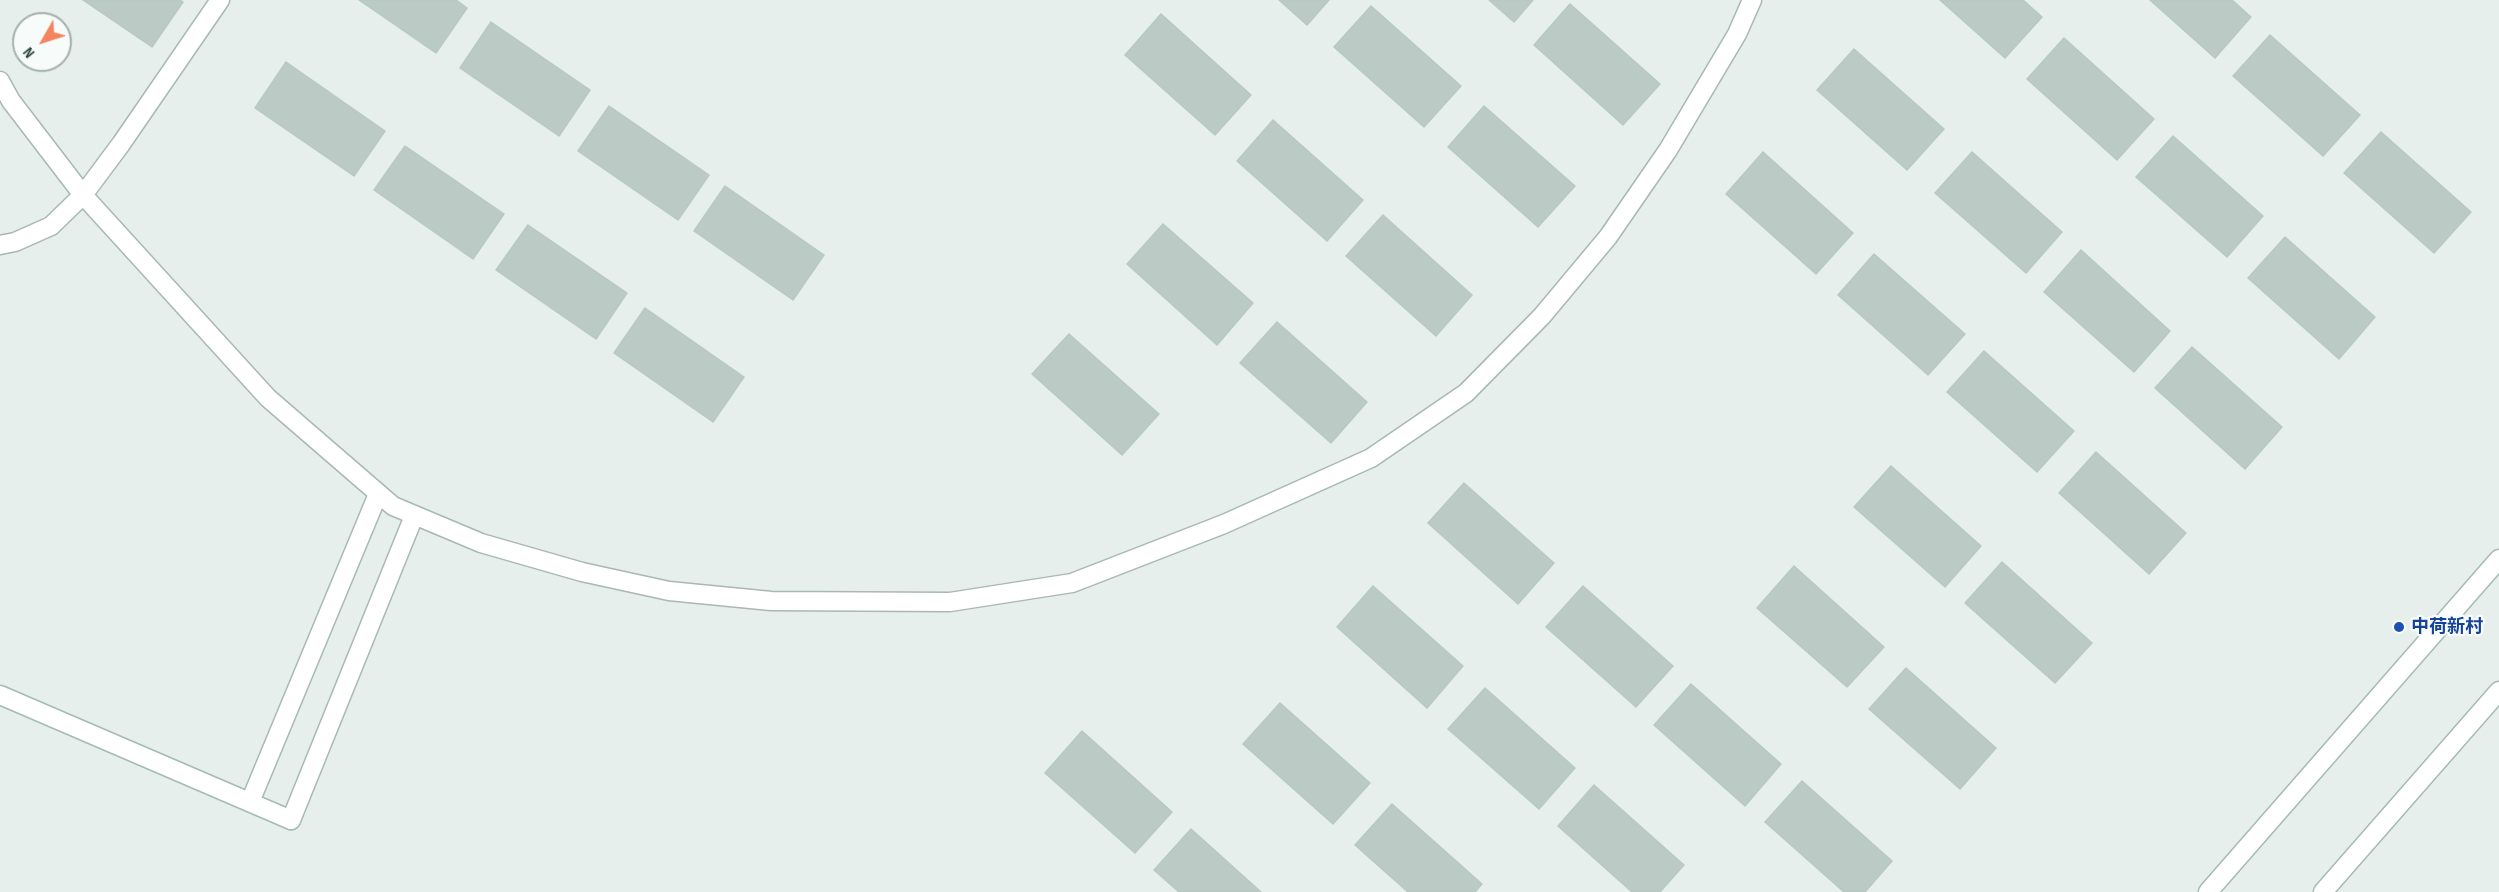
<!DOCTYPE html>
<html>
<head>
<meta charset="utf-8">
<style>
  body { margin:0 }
  #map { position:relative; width:2499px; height:892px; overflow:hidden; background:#e6efeb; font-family:"Sofia Sans Condensed",sans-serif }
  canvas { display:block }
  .north { position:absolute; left:12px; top:12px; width:60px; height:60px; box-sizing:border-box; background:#f7fbf9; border:2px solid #a3b1ad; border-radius:50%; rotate:231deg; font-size:16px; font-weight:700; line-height:24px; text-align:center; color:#24423a }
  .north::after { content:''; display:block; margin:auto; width:21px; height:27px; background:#f4845f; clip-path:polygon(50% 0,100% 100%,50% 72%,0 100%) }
</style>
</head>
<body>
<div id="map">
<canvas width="2499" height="892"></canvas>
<div class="north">N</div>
</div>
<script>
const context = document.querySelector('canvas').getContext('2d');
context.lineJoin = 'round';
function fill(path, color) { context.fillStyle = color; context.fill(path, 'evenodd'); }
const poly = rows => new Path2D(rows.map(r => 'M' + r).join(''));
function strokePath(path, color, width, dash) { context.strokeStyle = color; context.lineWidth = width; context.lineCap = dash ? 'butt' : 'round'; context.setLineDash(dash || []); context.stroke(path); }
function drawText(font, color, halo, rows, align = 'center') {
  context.font = font + ' "Sofia Sans Condensed","Noto Sans SC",sans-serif'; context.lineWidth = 4.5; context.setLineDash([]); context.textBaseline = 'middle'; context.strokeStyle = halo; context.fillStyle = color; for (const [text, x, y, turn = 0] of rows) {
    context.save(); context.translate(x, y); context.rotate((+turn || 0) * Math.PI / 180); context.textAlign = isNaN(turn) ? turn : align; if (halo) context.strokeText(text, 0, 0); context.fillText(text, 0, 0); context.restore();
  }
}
const building = poly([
  [83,0,180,0,183,2,152,47,83,0],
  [359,0,456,0,467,8,436,53,359,0],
  [1279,0,1329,0,1307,25,1279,0],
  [1489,0,1533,0,1514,22,1489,0],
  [1940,0,2023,0,2042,17,2005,58,1940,0],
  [2150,0,2232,0,2251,17,2215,58,2150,0],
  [1570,4,1660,84,1623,125,1534,45,1570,4],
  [1371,6,1461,86,1424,127,1334,47,1371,6],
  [1161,14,1251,95,1215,135,1125,55,1161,14],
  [491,22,590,90,559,136,460,68,491,22],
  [2270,35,2360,115,2323,156,2233,76,2270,35],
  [2064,38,2154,119,2117,160,2027,79,2064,38],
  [1854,49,1944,129,1907,170,1817,90,1854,49],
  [286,62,385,131,354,176,255,108,286,62],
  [609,106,709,175,678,220,578,151,609,106],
  [1484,106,1575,186,1538,227,1448,147,1484,106],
  [1273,120,1363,200,1327,241,1237,161,1273,120],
  [2381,132,2471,212,2434,253,2344,173,2381,132],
  [2173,136,2263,216,2227,257,2136,177,2173,136],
  [405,146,504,214,473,259,374,190,405,146],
  [1763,152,1853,233,1816,274,1726,194,1763,152],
  [1972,152,2062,232,2026,273,1935,193,1972,152],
  [725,186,824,255,793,300,694,231,725,186],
  [1383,215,1472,295,1436,336,1346,256,1383,215],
  [1163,224,1253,303,1217,345,1127,264,1163,224],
  [528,225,627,293,596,339,496,270,528,225],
  [2285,237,2375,317,2339,359,2248,278,2285,237],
  [2081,250,2170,331,2134,372,2044,292,2081,250],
  [1874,254,1965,334,1928,375,1838,295,1874,254],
  [645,308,744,377,713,422,614,353,645,308],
  [1277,322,1367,402,1331,443,1240,363,1277,322],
  [1069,334,1159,414,1122,455,1032,374,1069,334],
  [2192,347,2282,427,2245,469,2155,388,2192,347],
  [1984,351,2074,431,2037,472,1947,392,1984,351],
  [2096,452,2186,533,2149,574,2059,493,2096,452],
  [1891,466,1981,546,1945,587,1854,507,1891,466],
  [1464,483,1554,563,1518,604,1428,523,1464,483],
  [2002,562,2092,643,2055,683,1965,603,2002,562],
  [1794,566,1884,647,1847,687,1757,608,1794,566],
  [1373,586,1463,666,1427,708,1337,627,1373,586],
  [1583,586,1673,666,1636,707,1546,627,1583,586],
  [1906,668,1996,748,1960,789,1869,709,1906,668],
  [1691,684,1781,764,1745,806,1654,725,1691,684],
  [1485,688,1575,768,1539,809,1448,729,1485,688],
  [1280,703,1370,783,1333,824,1243,744,1280,703],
  [1082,731,1172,812,1135,853,1045,773,1082,731],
  [1802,781,1892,861,1865,892,1844,892,1765,822,1802,781],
  [1594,785,1684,865,1660,892,1632,892,1558,826,1594,785],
  [1392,804,1482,884,1475,892,1408,892,1355,845,1392,804],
  [1191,829,1261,892,1179,892,1154,870,1191,829]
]);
fill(building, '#bbcac4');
strokePath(building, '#b8c9c2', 1.5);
const street = poly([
  [0,81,11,101,83,195,268,398,393,506,481,543,582,572,669,591,771,601,950,602,1072,583,1224,524,1371,458,1466,393,1542,316,1608,237,1668,150,1737,34,1752,0],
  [0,245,15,242,51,226,83,195,121,144,220,0],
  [250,802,378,494],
  [291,820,414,516]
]);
const secondary = poly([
  [0,695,291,820],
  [2208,892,2499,559],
  [2323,892,2499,691]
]);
strokePath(street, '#a8b8b2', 21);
strokePath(secondary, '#a4bbb3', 21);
strokePath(street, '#fff', 18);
strokePath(secondary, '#fff', 18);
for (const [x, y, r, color] of [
  [2399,627,6,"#1a4fb4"]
]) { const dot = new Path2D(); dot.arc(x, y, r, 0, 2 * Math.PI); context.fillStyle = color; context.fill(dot); strokePath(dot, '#f7fbf9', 2); }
drawText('bold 18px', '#164399', '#f7fbf9', [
  ["中荷新村",2411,627]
], 'left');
</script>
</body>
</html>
